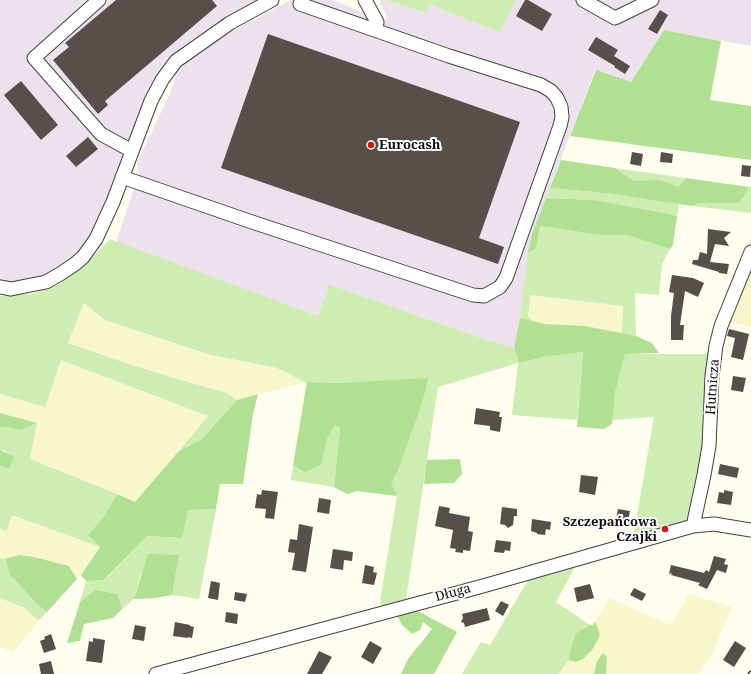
<!DOCTYPE html>
<html>
<head>
<meta charset="utf-8">
<style>
  body { margin:0 }
  canvas { display:block; background:#fffdee }
</style>
</head>
<body>
<canvas width="751" height="674"></canvas>
<script>
const context = document.querySelector('canvas').getContext('2d');
context.lineJoin = 'round';
function fill(path, color) { context.fillStyle = color; context.fill(path, 'evenodd'); }
const poly = rows => new Path2D(rows.map(r => 'M' + r).join(''));
function strokePath(path, color, width, dash) { context.strokeStyle = color; context.lineWidth = width; context.lineCap = dash ? 'butt' : 'round'; context.setLineDash(dash || []); context.stroke(path); }
function drawText(font, color, halo, rows, align = 'center') {
  context.font = font + ' "Noto Serif",serif'; context.lineWidth = 4; context.setLineDash([]); context.textBaseline = 'middle'; context.strokeStyle = halo; context.fillStyle = color; for (const [text, x, y, turn = 0] of rows) {
    context.save(); context.translate(x, y); context.rotate((+turn || 0) * Math.PI / 180); context.textAlign = isNaN(turn) ? turn : align; if (halo) context.strokeText(text, 0, 0); context.fillText(text, 0, 0); context.restore();
  }
}
fill(poly([
  [0,0,262,0,197,36,182,47,171,57,161,71,98,225,80,253,60,268,45,276,15,282,0,281],
  [291,0,332,0,385,21,387,17,379,0,385,0,425,13,431,5,499,32,517,0,751,0,751,46,664,30,631,82,595,70,532,234,520,318,514,348,487,340,328,284,328,290,318,316,116,242,139,174,137,162,169,96,177,71,184,62,202,48]
]), '#ece1ed');
fill(poly([
  [751,262,751,327,726,321],
  [531,295,623,306,622,334,585,326,545,324,532,321,528,315],
  [84,303,106,320,211,355,277,368,305,382,237,400,227,393,181,380,126,363,68,343],
  [61,360,208,416,135,502,30,459,37,423,0,413,0,394,45,406],
  [12,515,100,547,77,579,69,566,34,557,19,555,5,559,0,558,0,529,7,531],
  [689,594,732,607,712,654,698,674,606,674,607,657,597,661,594,674,559,674,568,660,576,662,583,659,600,635,595,621,609,598,671,625],
  [0,598,25,608,38,622,13,652,0,647]
]), '#f8f7cb');
fill(poly([
  [385,0,517,0,499,32,431,5,426,13],
  [615,168,686,178,678,187,660,181,634,181],
  [749,187,751,187,751,213,693,206,698,203,739,203,745,195],
  [550,188,615,194,679,204,677,216,665,213,594,200,546,198],
  [540,226,600,235,627,235,670,249,662,264,659,295,635,293,636,336,622,334,623,306,531,295,528,315,532,321,520,318,528,253,536,248],
  [110,239,318,316,328,290,328,284,487,340,514,348,519,363,543,357,583,352,577,420,512,415,518,363,438,387,406,600,382,608,380,602,397,496,390,483,399,468,416,420,341,383,305,382,277,368,211,355,105,320,84,303,68,343,126,363,181,380,227,393,237,400,202,439,178,452,208,416,61,360,45,407,0,394,0,296,32,294,58,285,87,263],
  [711,350,701,462,690,516,684,523,635,538,634,534,654,417,612,420,615,393,625,354,704,354],
  [37,423,30,459,117,494,105,515,88,535,100,547,12,515,7,531,0,529,0,466,9,469,5,451,0,450,0,427,11,428,20,430],
  [334,425,340,428,334,487,291,480,293,465,305,473,323,457,327,439],
  [216,509,199,599,172,595,179,555,141,574,134,599,122,609,118,594,95,590,80,602,86,581,105,580,147,536,181,538,188,510],
  [0,558,5,559,10,575,38,605,47,612,38,621,25,608,0,598],
  [576,565,556,602,590,625,575,634,568,660,559,674,462,674,481,642,490,645,530,577]
]), '#ceedb3');
fill(poly([
  [664,30,721,41,710,100,751,106,751,160,570,136,596,70,631,82],
  [561,160,615,168,634,181,660,180,678,187,686,178,749,187,745,195,739,203,698,203,693,206,664,202,615,194,550,188],
  [546,198,594,200,665,213,677,216,673,245,670,249,627,235,600,235,540,226,536,248,528,253,532,234],
  [520,318,545,324,585,326,636,336,652,343,659,353,625,354,615,393,612,424,604,429,577,427,583,352,543,357,519,363,514,348],
  [428,378,426,389,416,420,399,468,391,483,397,496,357,491,347,494,334,487,340,428,335,425,327,439,323,457,320,465,305,473,293,465,307,382,341,383],
  [258,394,253,414,243,484,220,484,216,509,188,510,182,538,147,536,104,580,86,581,81,575,100,547,88,535,105,515,117,494,135,502,178,452,202,439,237,400],
  [0,413,37,423,20,430,11,428,0,427],
  [0,450,14,457,9,469,0,466],
  [460,459,462,474,454,483,424,484,427,460],
  [148,554,179,555,172,595,155,598,134,599],
  [19,555,34,557,69,566,77,579,47,612,38,605,10,575,5,559],
  [95,590,118,594,122,609,113,618,84,624,80,641,67,643,80,602],
  [414,609,457,632,434,674,401,674,408,659,432,629,423,622,420,630,412,634,402,625,397,615],
  [595,621,600,635,592,650,583,659,576,662,568,660,575,634,590,625,593,626],
  [603,653,607,657,606,674,594,674,597,661]
]), '#b0e091');
fill(poly([
  [116,0,212,0,217,6,105,101,108,105,98,114,53,60,69,47,65,43],
  [525,0,528,0,552,14,542,31,516,16],
  [660,10,668,15,657,34,648,29],
  [268,34,520,122,479,238,504,247,498,264,221,168],
  [596,37,618,50,614,56,630,66,625,74,614,67,615,66,588,50],
  [21,81,58,125,41,140,4,95],
  [88,137,98,149,76,167,66,156],
  [632,152,643,154,641,166,630,164],
  [661,152,673,154,672,163,660,162],
  [742,165,751,166,750,177,741,176],
  [708,229,731,232,724,238,729,246,715,244,710,262,729,264,727,274,719,273,719,272,692,264,693,260,698,260,700,252,707,254],
  [672,275,693,278,704,283,698,297,685,291,680,325,684,325,683,340,671,340,671,316,674,293,669,292],
  [729,329,749,334,743,360,731,357,735,338,727,336],
  [733,376,746,378,743,392,731,390],
  [476,408,500,412,499,417,502,417,500,432,490,430,490,426,474,424],
  [720,464,739,468,737,478,718,474],
  [581,475,598,477,595,495,579,492],
  [262,490,278,492,274,519,265,518,266,509,255,508,257,494,261,495],
  [724,490,733,492,731,505,717,503,719,492,724,493],
  [319,498,331,500,329,514,317,512],
  [439,506,450,508,449,513,470,517,468,531,473,532,470,551,463,550,463,553,455,552,456,549,450,548,453,530,435,526],
  [502,507,517,509,517,516,514,516,513,525,508,528,505,525,500,524],
  [618,509,630,511,628,521,616,519],
  [532,519,551,522,550,530,546,529,545,535,537,534,537,533,531,531],
  [299,524,313,527,306,572,292,570,295,553,288,552,290,539,297,540],
  [496,540,511,542,510,551,505,550,504,553,494,552],
  [333,549,353,552,352,561,344,560,343,570,330,568],
  [714,556,726,559,724,564,728,565,726,573,717,570,707,589,698,585,700,583,671,575,672,573,669,574,671,565,704,573,706,570,709,572],
  [365,565,374,567,373,572,377,573,374,585,362,583],
  [211,581,220,583,218,600,208,598],
  [590,584,594,598,577,602,574,588],
  [634,588,646,594,642,601,630,595],
  [235,592,247,594,245,602,234,600],
  [501,601,509,605,503,616,495,611],
  [487,608,490,620,465,627,464,623,461,622,463,618,462,614],
  [226,612,238,614,237,624,225,622],
  [175,622,190,625,190,626,194,627,192,638,188,637,188,638,173,636],
  [135,625,146,627,144,641,132,639],
  [51,634,56,649,44,653,40,641,45,639,44,637],
  [93,638,105,640,102,663,86,661,89,641,93,642],
  [370,641,382,648,373,664,361,657],
  [735,641,746,648,734,667,723,660],
  [319,651,332,657,322,674,307,674],
  [51,661,54,674,41,674,39,664]
]), '#574f49');
const minor = poly([
  [99,0,34,58,101,134,132,151],
  [365,0,377,22,376,30],
  [583,0,615,18,652,0],
  [122,177,249,221,473,295,484,296,500,287,506,278,560,126,562,117,561,107,557,98,551,91,541,85,449,56,300,4],
  [0,287,11,289,46,282,60,274,75,264,83,257,96,239,113,202,151,101,162,80,176,61,230,23,272,0],
  [693,526,704,475,709,446,712,376,716,346,721,326,751,252],
  [156,674,483,586,693,526,714,524,751,530]
]);
strokePath(minor, '#404040', 15);
strokePath(poly([
  [748,674,751,670]
]), '#2f2f2f', 1.5, [4, 2]);
strokePath(minor, '#fff', 13);
for (const [x, y, r, color] of [
  [371,145,4,"#ca1a18"],
  [665,529,4,"#ca1a18"]
]) { const dot = new Path2D(); dot.arc(x, y, r, 0, 2 * Math.PI); context.fillStyle = color; context.fill(dot); strokePath(dot, '#fff', 1.5); }
drawText('bold 13px', '#0d0d0d', '#fff', [
  ["Eurocash",379,145],
  ["Szczepańcowa",657,522,"right"],
  ["Czajki",657,537,"right"]
], 'left');
drawText('13px', '#0d0d0d', '#fff', [
  ["Hutnicza",713,387,-86],
  ["Długa",453,593,-15]
]);
</script>
</body>
</html>
